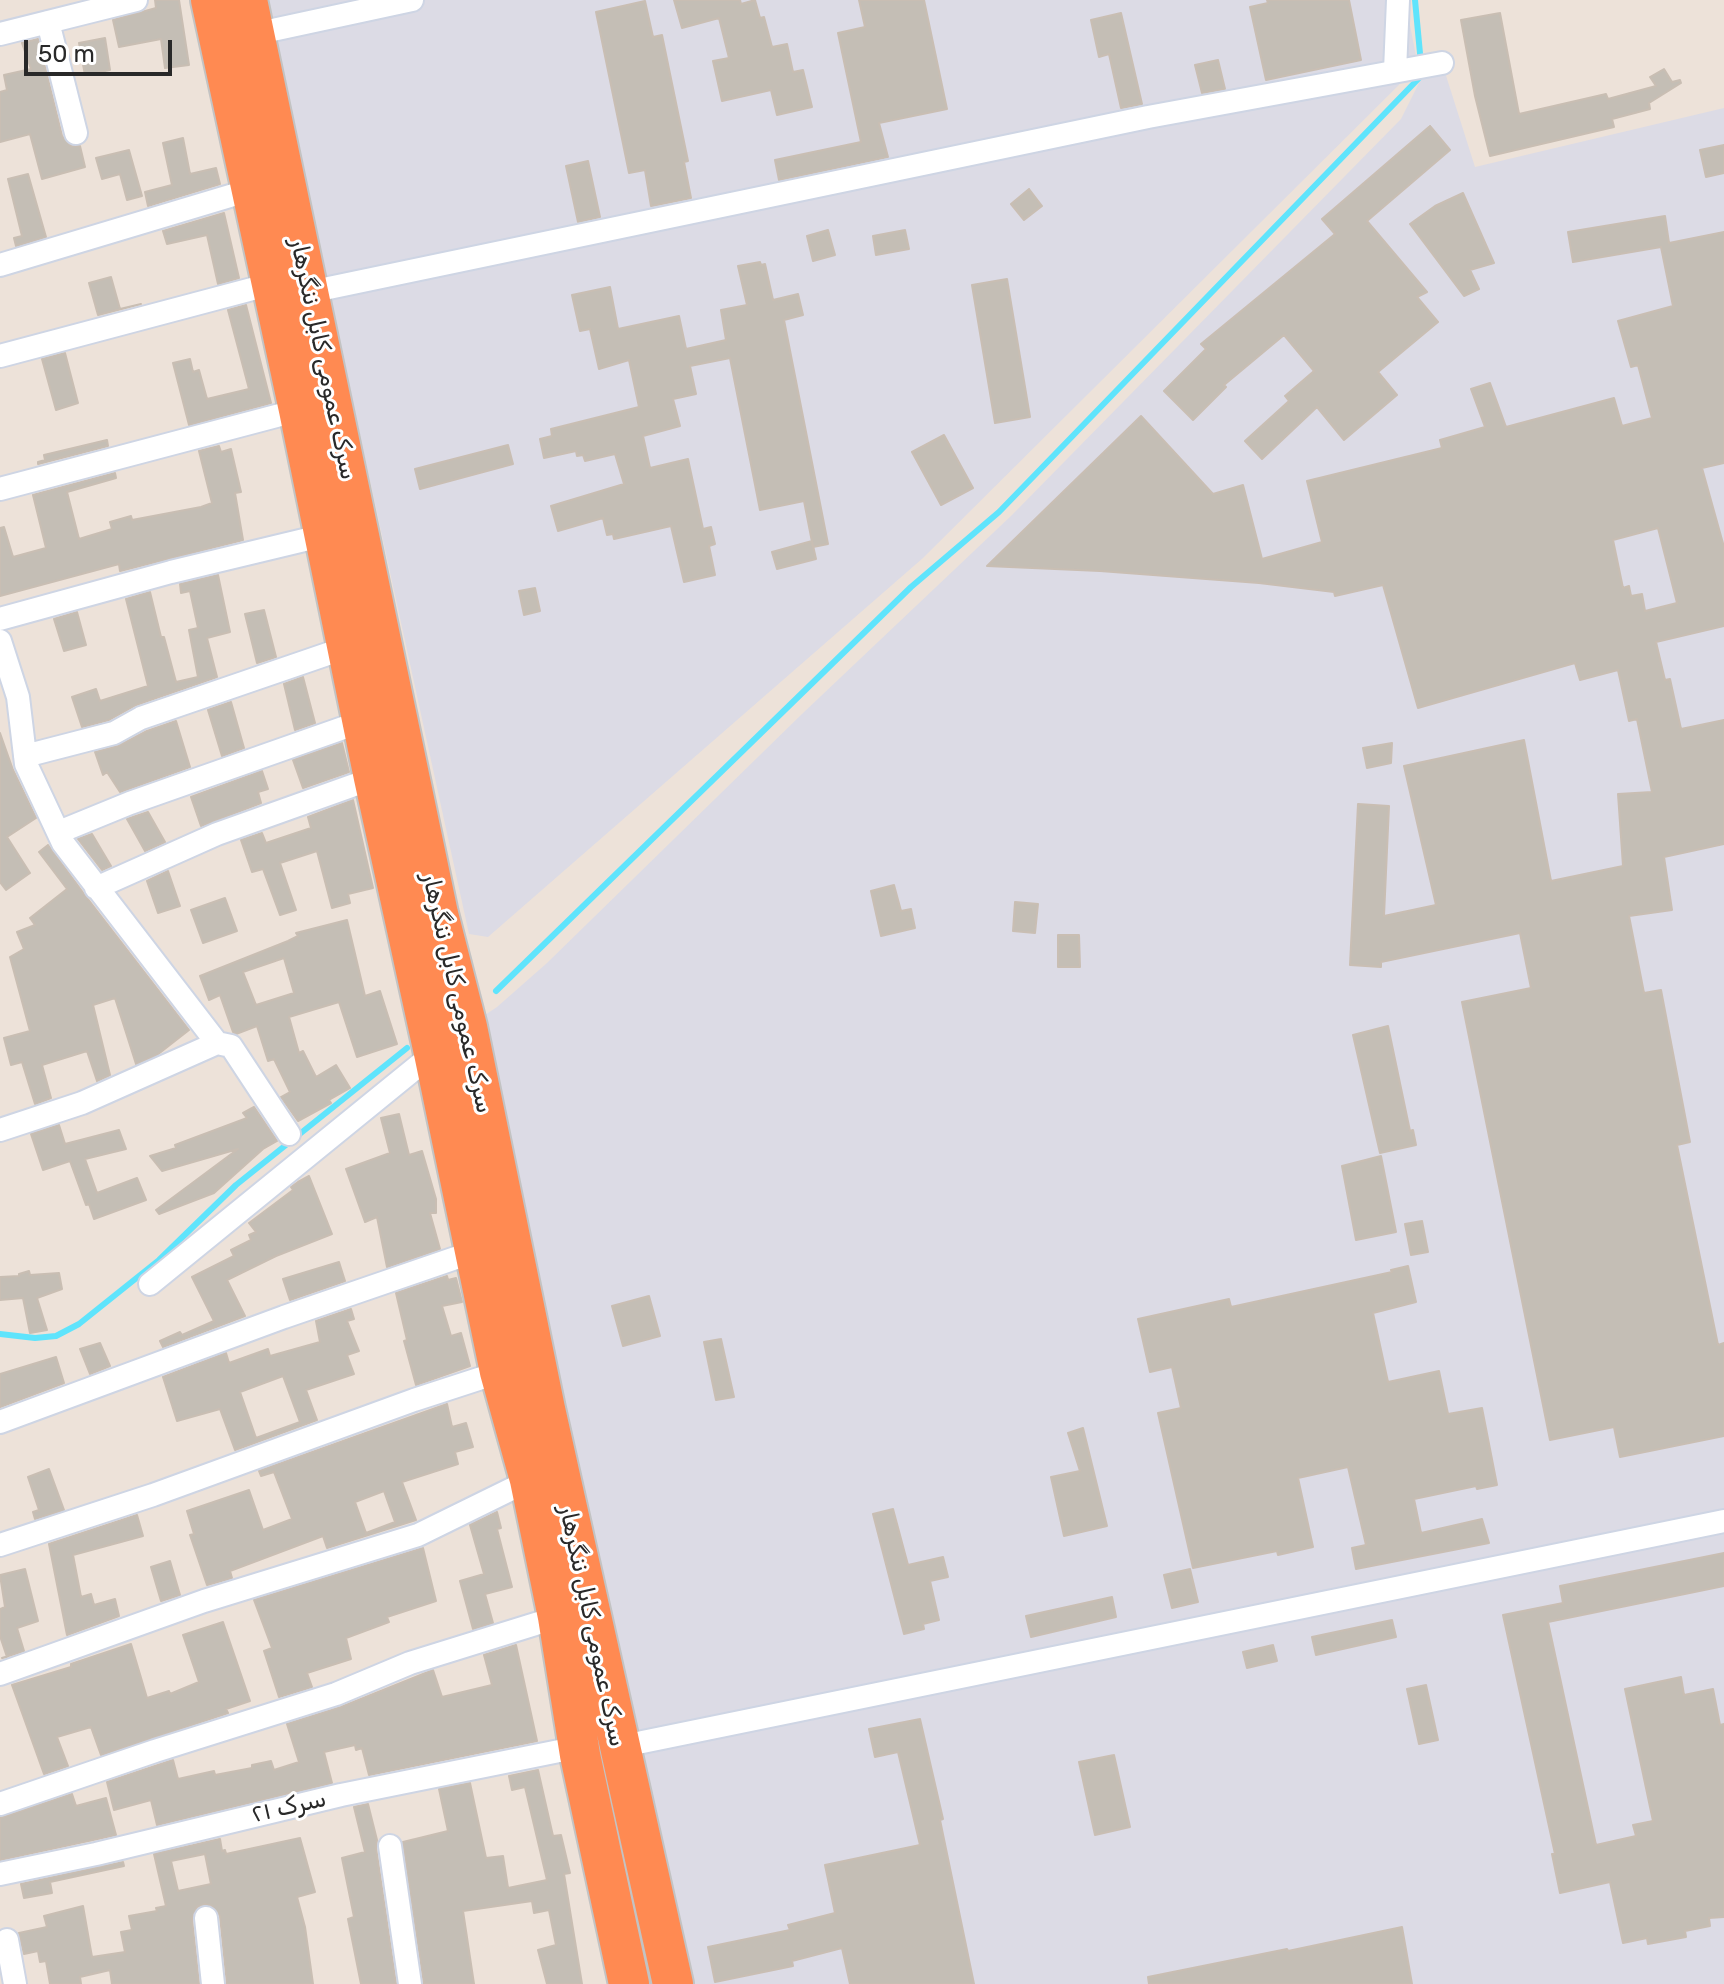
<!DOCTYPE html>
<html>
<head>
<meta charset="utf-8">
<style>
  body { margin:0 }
  #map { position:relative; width:1724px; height:1984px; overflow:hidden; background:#ede2d9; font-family:Rubik,sans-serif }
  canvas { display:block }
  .scale { position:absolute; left:24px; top:40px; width:148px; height:36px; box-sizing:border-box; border:4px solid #292929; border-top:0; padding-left:10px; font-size:24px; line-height:28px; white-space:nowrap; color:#292929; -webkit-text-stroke:6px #fff; paint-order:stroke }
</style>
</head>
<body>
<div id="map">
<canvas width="1724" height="1984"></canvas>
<div class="scale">50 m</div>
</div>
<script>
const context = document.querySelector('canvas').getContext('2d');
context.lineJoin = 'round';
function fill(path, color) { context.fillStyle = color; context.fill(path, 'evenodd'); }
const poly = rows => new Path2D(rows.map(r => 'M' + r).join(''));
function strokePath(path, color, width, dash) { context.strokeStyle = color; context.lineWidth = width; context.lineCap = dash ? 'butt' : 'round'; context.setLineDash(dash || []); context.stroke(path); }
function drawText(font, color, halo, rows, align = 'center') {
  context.font = font + ' Rubik,"Noto Naskh Arabic",sans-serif'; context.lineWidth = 6; context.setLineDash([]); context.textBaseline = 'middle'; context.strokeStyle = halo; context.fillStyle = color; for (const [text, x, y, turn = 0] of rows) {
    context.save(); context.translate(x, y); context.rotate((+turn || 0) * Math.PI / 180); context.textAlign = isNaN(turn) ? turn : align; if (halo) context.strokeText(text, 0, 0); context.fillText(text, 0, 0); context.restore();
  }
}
fill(poly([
  [265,0,1405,0,1418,66,923,558,488,937,469,934],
  [1442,63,1475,167,1724,108,1724,1984,673,1984,467,1027,497,1007,547,963,802,714,1012,515,1401,119,1424,73]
]), '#dcdbe5');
strokePath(poly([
  [1415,0,1421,64],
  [496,991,911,587,999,512,1422,75],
  [0,1334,35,1338,56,1336,79,1324,159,1260,236,1185,407,1048]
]), '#5fe4fc', 6);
const building = poly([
  [155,0,179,0,189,65,165,68,161,39,119,47,113,20,156,8,155,0],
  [674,0,740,0,741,4,755,0,760,18,764,17,772,47,787,44,793,72,803,70,812,107,777,115,771,90,722,101,713,61,729,58,719,18,682,28,674,0],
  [859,0,924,0,947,109,879,123,888,157,779,180,775,160,861,142,838,33,865,27,859,0],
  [1267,0,1349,0,1361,60,1266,80,1250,7,1268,3,1267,0],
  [645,1,653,37,662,35,688,161,684,162,691,198,651,206,645,170,629,173,596,12,645,1],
  [1121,13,1142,104,1121,108,1109,54,1099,57,1091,20,1121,13],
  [1500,13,1519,114,1606,94,1608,99,1656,86,1650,77,1664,69,1672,82,1680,80,1681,83,1649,103,1650,109,1612,119,1614,127,1490,156,1475,96,1461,20,1500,13],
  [105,38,110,70,85,75,79,43,105,38],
  [38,39,62,136,71,146,80,146,85,167,42,179,30,134,0,142,0,92,7,90,4,75,31,69,22,43,38,39],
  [1218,60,1225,89,1202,93,1195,65,1218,60],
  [1430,126,1450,150,1367,221,1427,292,1417,297,1438,322,1378,372,1397,395,1344,440,1317,407,1262,459,1245,441,1289,401,1285,396,1314,371,1284,335,1224,385,1226,387,1193,420,1164,391,1206,349,1201,344,1335,234,1322,219,1430,126],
  [183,138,190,174,216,168,220,184,148,206,145,192,172,185,163,143,183,138],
  [1724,145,1724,173,1706,177,1700,150,1724,145],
  [129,150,142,196,127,200,120,174,102,179,96,158,129,150],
  [588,161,600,217,578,222,566,166,588,161],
  [28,174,46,237,16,246,14,238,22,236,8,179,28,174],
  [1029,189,1042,206,1024,220,1011,204,1029,189],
  [1463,193,1494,263,1470,270,1479,289,1464,296,1410,224,1435,206,1463,193],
  [224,213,239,278,218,284,207,235,167,244,163,231,224,213],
  [1665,216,1669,243,1724,232,1724,463,1702,468,1724,547,1724,626,1656,642,1665,680,1670,679,1681,729,1724,720,1724,844,1664,857,1672,910,1629,916,1644,993,1661,990,1690,1142,1677,1145,1718,1345,1724,1343,1724,1436,1620,1457,1614,1427,1550,1440,1462,1002,1531,988,1520,933,1381,962,1381,967,1350,965,1358,804,1389,806,1384,916,1436,905,1404,766,1524,740,1551,881,1623,866,1618,794,1652,792,1637,719,1629,721,1618,670,1580,680,1575,663,1418,708,1383,585,1335,596,1334,592,1259,583,1100,571,987,566,1141,416,1213,494,1243,485,1262,559,1322,542,1307,481,1442,448,1440,440,1485,427,1471,389,1490,383,1506,427,1614,398,1622,426,1652,418,1638,365,1631,367,1618,321,1673,306,1661,247,1573,262,1568,232,1665,216],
  [1658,528,1677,603,1645,611,1642,594,1631,596,1629,586,1623,588,1613,540,1658,528],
  [828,230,835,255,813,261,807,236,828,230],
  [905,230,909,249,876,255,873,236,905,230],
  [760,262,761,265,765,264,773,300,798,294,803,315,784,320,828,544,813,547,804,501,760,510,730,358,690,366,696,394,673,399,680,426,643,436,650,468,688,459,703,529,711,527,715,544,709,546,715,575,684,582,671,526,614,539,613,534,607,535,603,518,558,531,551,506,624,484,615,454,585,461,583,455,577,456,576,451,544,458,540,439,552,436,551,429,639,407,629,360,599,369,590,329,580,331,572,295,610,287,618,329,679,316,686,349,726,340,721,310,747,305,738,266,760,262],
  [111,277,120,309,141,304,98,315,89,283,111,277],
  [1007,279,1030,417,995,423,972,285,1007,279],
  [246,305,271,403,189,425,173,363,190,359,193,372,199,370,207,399,249,389,228,310,246,305],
  [65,353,78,403,56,410,42,359,65,353],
  [944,435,973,488,941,505,912,452,944,435],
  [107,440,108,446,38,464,38,462,45,460,44,455,107,440],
  [508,445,513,464,420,489,415,469,508,445],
  [219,446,221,452,231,449,241,492,235,493,243,540,120,571,119,564,0,596,0,528,4,527,13,557,46,548,33,495,115,473,116,478,67,492,79,539,112,529,110,522,131,516,132,520,201,507,212,503,199,451,219,446],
  [812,541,816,559,777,569,772,552,812,541],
  [218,575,230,632,207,638,217,677,136,705,109,720,82,727,72,697,96,689,100,701,148,686,126,599,150,592,161,637,164,637,176,682,198,677,189,630,198,628,190,591,181,593,180,584,218,575],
  [535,588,540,611,524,615,519,591,535,588],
  [264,610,276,657,257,663,245,614,264,610],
  [77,612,86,645,64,651,54,619,77,612],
  [303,677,315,723,295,730,284,684,303,677],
  [231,702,244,748,222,756,208,710,231,702],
  [176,721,190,767,120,792,107,772,103,775,95,752,118,746,147,731,176,721],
  [0,733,13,770,36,818,7,837,30,873,6,890,0,882,0,733],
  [342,743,349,772,303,788,293,760,342,743],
  [1392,743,1391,763,1367,768,1363,748,1392,743],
  [262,771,268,789,258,792,261,803,201,826,191,797,262,771],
  [353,800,373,888,348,894,350,903,332,908,317,851,280,863,296,910,280,915,263,869,252,872,241,840,262,833,266,843,311,828,308,817,353,800],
  [148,812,165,842,145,851,127,819,148,812],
  [92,834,111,866,102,870,78,839,92,834],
  [48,845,84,894,189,1030,157,1055,136,1064,115,998,93,1005,110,1075,97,1081,87,1051,42,1065,51,1098,35,1104,22,1062,11,1065,4,1038,30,1031,10,957,24,949,17,932,35,925,30,918,67,889,39,852,48,845],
  [168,871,180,906,158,913,147,881,168,871],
  [894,885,901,911,911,909,915,928,881,936,871,891,894,885],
  [225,898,237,931,203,943,191,910,225,898],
  [1015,902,1038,904,1035,933,1013,931,1015,902],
  [347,920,365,996,380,991,397,1044,357,1057,339,1002,289,1017,299,1053,303,1051,316,1077,336,1065,350,1088,329,1100,331,1103,298,1121,281,1097,290,1092,274,1059,268,1061,257,1026,236,1034,233,1032,220,995,209,1000,200,976,288,941,298,936,296,933,347,920],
  [284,958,294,993,256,1005,243,972,284,958],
  [1058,935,1079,935,1080,967,1058,967,1058,935],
  [1388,1026,1410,1131,1413,1130,1416,1145,1380,1153,1353,1035,1388,1026],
  [254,1107,277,1141,263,1149,214,1193,159,1214,156,1210,238,1149,162,1171,150,1156,176,1148,175,1145,247,1118,243,1113,254,1107],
  [399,1114,409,1155,422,1151,436,1199,436,1213,430,1213,440,1249,387,1267,377,1217,365,1222,346,1169,390,1153,381,1118,399,1114],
  [59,1125,65,1144,119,1130,126,1149,85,1159,97,1193,137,1178,146,1200,94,1219,89,1204,86,1205,70,1161,43,1170,31,1134,59,1125],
  [1381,1156,1396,1232,1356,1240,1342,1166,1381,1156],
  [309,1176,332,1234,276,1256,227,1280,245,1316,163,1347,160,1341,180,1332,182,1335,214,1321,192,1277,234,1256,231,1250,251,1240,249,1235,256,1232,249,1223,293,1190,291,1187,298,1182,309,1176],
  [1422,1221,1428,1252,1411,1255,1405,1224,1422,1221],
  [339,1262,345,1281,290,1300,283,1279,339,1262],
  [1408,1266,1416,1302,1373,1313,1388,1382,1439,1371,1448,1414,1482,1408,1497,1485,1477,1489,1476,1486,1414,1499,1421,1533,1482,1519,1489,1543,1356,1569,1352,1548,1366,1545,1348,1467,1298,1478,1313,1547,1278,1555,1277,1551,1193,1568,1158,1413,1181,1408,1172,1367,1150,1372,1138,1319,1229,1299,1231,1307,1392,1272,1391,1270,1408,1266],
  [29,1271,30,1275,59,1273,62,1289,37,1298,47,1330,30,1333,23,1298,0,1300,0,1277,19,1276,19,1274,29,1271],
  [447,1276,448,1280,456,1278,462,1302,442,1306,451,1336,461,1333,470,1366,416,1385,404,1341,407,1340,396,1293,447,1276],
  [649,1296,660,1336,623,1346,612,1306,649,1296],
  [351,1309,354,1319,347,1321,359,1351,347,1355,354,1374,306,1390,317,1420,235,1450,220,1409,177,1421,163,1377,226,1353,229,1363,268,1349,270,1356,320,1342,316,1321,351,1309],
  [283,1376,300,1422,256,1438,240,1392,283,1376],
  [721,1339,734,1397,716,1400,704,1342,721,1339],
  [100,1343,110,1366,90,1374,80,1349,100,1343],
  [56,1357,64,1383,0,1407,0,1374,56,1357],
  [447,1404,452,1427,466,1423,473,1447,455,1452,458,1464,402,1482,416,1520,327,1548,323,1536,230,1571,232,1578,207,1585,190,1535,194,1534,187,1511,249,1490,263,1530,292,1519,274,1472,261,1476,259,1471,447,1404],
  [384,1491,395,1522,366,1533,355,1502,384,1491],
  [1083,1428,1107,1526,1064,1536,1051,1477,1080,1471,1068,1433,1083,1428],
  [49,1469,64,1510,35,1519,33,1512,39,1510,28,1477,49,1469],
  [893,1509,908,1565,943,1557,948,1577,930,1581,939,1620,923,1624,924,1629,904,1634,873,1514,893,1509],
  [497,1512,501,1528,497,1529,512,1587,485,1594,493,1623,473,1629,460,1581,484,1574,470,1525,497,1512],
  [137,1515,143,1536,73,1555,81,1597,91,1594,94,1605,115,1599,119,1616,67,1635,49,1544,137,1515],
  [423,1548,436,1601,387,1617,389,1622,346,1638,351,1659,307,1673,312,1687,279,1697,264,1651,272,1648,254,1600,423,1548],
  [1724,1553,1724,1586,1548,1622,1596,1845,1636,1836,1633,1825,1653,1821,1625,1689,1681,1677,1684,1695,1713,1689,1720,1725,1724,1724,1724,1917,1709,1918,1710,1926,1685,1931,1686,1937,1648,1944,1647,1938,1623,1943,1610,1882,1560,1893,1552,1854,1555,1854,1503,1615,1563,1603,1560,1586,1724,1553],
  [170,1561,180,1595,161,1601,151,1567,170,1561],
  [25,1569,38,1621,17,1628,24,1651,2,1658,7,1657,0,1636,0,1609,5,1607,0,1575,25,1569],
  [1190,1569,1198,1602,1172,1608,1164,1575,1190,1569],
  [1112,1597,1116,1617,1031,1637,1026,1616,1112,1597],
  [1392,1620,1396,1637,1316,1655,1312,1637,1392,1620],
  [223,1622,250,1701,226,1709,228,1713,101,1755,91,1727,57,1737,68,1766,44,1774,12,1685,71,1667,71,1664,131,1644,147,1698,169,1691,170,1694,199,1682,183,1635,223,1622],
  [516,1645,537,1741,369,1775,362,1748,356,1750,355,1745,324,1752,332,1783,157,1825,151,1800,114,1810,107,1782,173,1760,178,1779,214,1771,215,1775,252,1768,252,1765,271,1761,274,1770,299,1762,287,1724,341,1707,433,1670,442,1697,492,1685,484,1655,516,1645],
  [1273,1645,1277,1661,1247,1668,1243,1652,1273,1645],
  [1426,1685,1438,1740,1419,1744,1407,1689,1426,1685],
  [920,1719,943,1819,940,1820,974,1984,850,1984,842,1948,792,1961,793,1966,715,1982,708,1947,790,1930,788,1925,835,1913,825,1865,920,1845,898,1752,875,1757,869,1729,920,1719],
  [1114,1755,1130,1827,1095,1835,1079,1762,1114,1755],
  [538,1770,553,1836,561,1835,570,1873,564,1874,582,1984,547,1984,538,1950,556,1945,549,1910,534,1913,532,1901,463,1911,474,1984,424,1984,403,1842,448,1831,439,1789,470,1783,486,1858,503,1856,508,1888,547,1880,525,1787,512,1790,509,1776,538,1770],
  [72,1794,76,1806,106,1798,116,1835,0,1860,0,1818,72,1794],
  [368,1804,377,1840,376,1848,396,1984,361,1984,348,1919,354,1917,342,1858,365,1852,354,1807,368,1804],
  [300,1838,315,1892,297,1897,305,1927,313,1984,227,1984,220,1916,212,1906,205,1904,197,1907,192,1919,199,1984,112,1984,110,1970,80,1977,81,1984,50,1984,46,1961,40,1962,38,1951,24,1954,19,1933,47,1927,44,1916,83,1906,92,1957,125,1952,121,1932,132,1930,129,1916,157,1911,156,1908,166,1906,154,1854,220,1839,222,1851,225,1850,226,1854,300,1838],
  [205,1854,211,1884,178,1891,171,1861,205,1854],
  [123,1862,124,1866,50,1882,52,1893,24,1898,21,1884,123,1862],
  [1402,1927,1412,1984,1149,1984,1148,1977,1287,1949,1288,1951,1402,1927]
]);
fill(building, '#c4beb5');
strokePath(building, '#c9beb3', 2);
const street = poly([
  [48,22,76,133],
  [0,34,136,0],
  [254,34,412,0],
  [1395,71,1398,0],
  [0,265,250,190],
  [300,294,1148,117,1442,63],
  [0,356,271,284],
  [0,489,299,410],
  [0,619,171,572,325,535],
  [0,641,18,697,26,764,63,843,217,1043,231,1046,289,1134],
  [25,756,114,733,141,718,348,647],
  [59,832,130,803,363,721],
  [96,888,217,834,374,778],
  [0,1130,82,1103,217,1043],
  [150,1284,434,1053],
  [0,1422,284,1317,476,1251],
  [0,1545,153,1495,414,1400,500,1372],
  [0,1674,204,1601,418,1535,530,1480],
  [618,1747,1724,1521],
  [0,1804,155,1751,336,1694,410,1663,558,1617],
  [390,1846,410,1984],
  [0,1874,96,1854,341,1795,579,1747],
  [206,1918,213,1984],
  [7,1940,15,1984]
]);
const highway = poly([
  [211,0,299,410,374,778,434,1053,500,1372,530,1480,558,1617,580,1755,629,1984],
  [247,0,438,914,467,1027,545,1409,673,1984]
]);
strokePath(street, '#ced5e4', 26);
strokePath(highway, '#c3c3c3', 44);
strokePath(street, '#fff', 22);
strokePath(highway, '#ff8a52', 40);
drawText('24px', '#292929', '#fff', [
  ["سرک عمومی کابل ننگرهار",323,359,78],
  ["سرک عمومی کابل ننگرهار",457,993,77],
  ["سرک عمومی کابل ننگرهار",592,1626,78],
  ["سرک ۲۱",289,1807,-13]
]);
</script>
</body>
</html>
